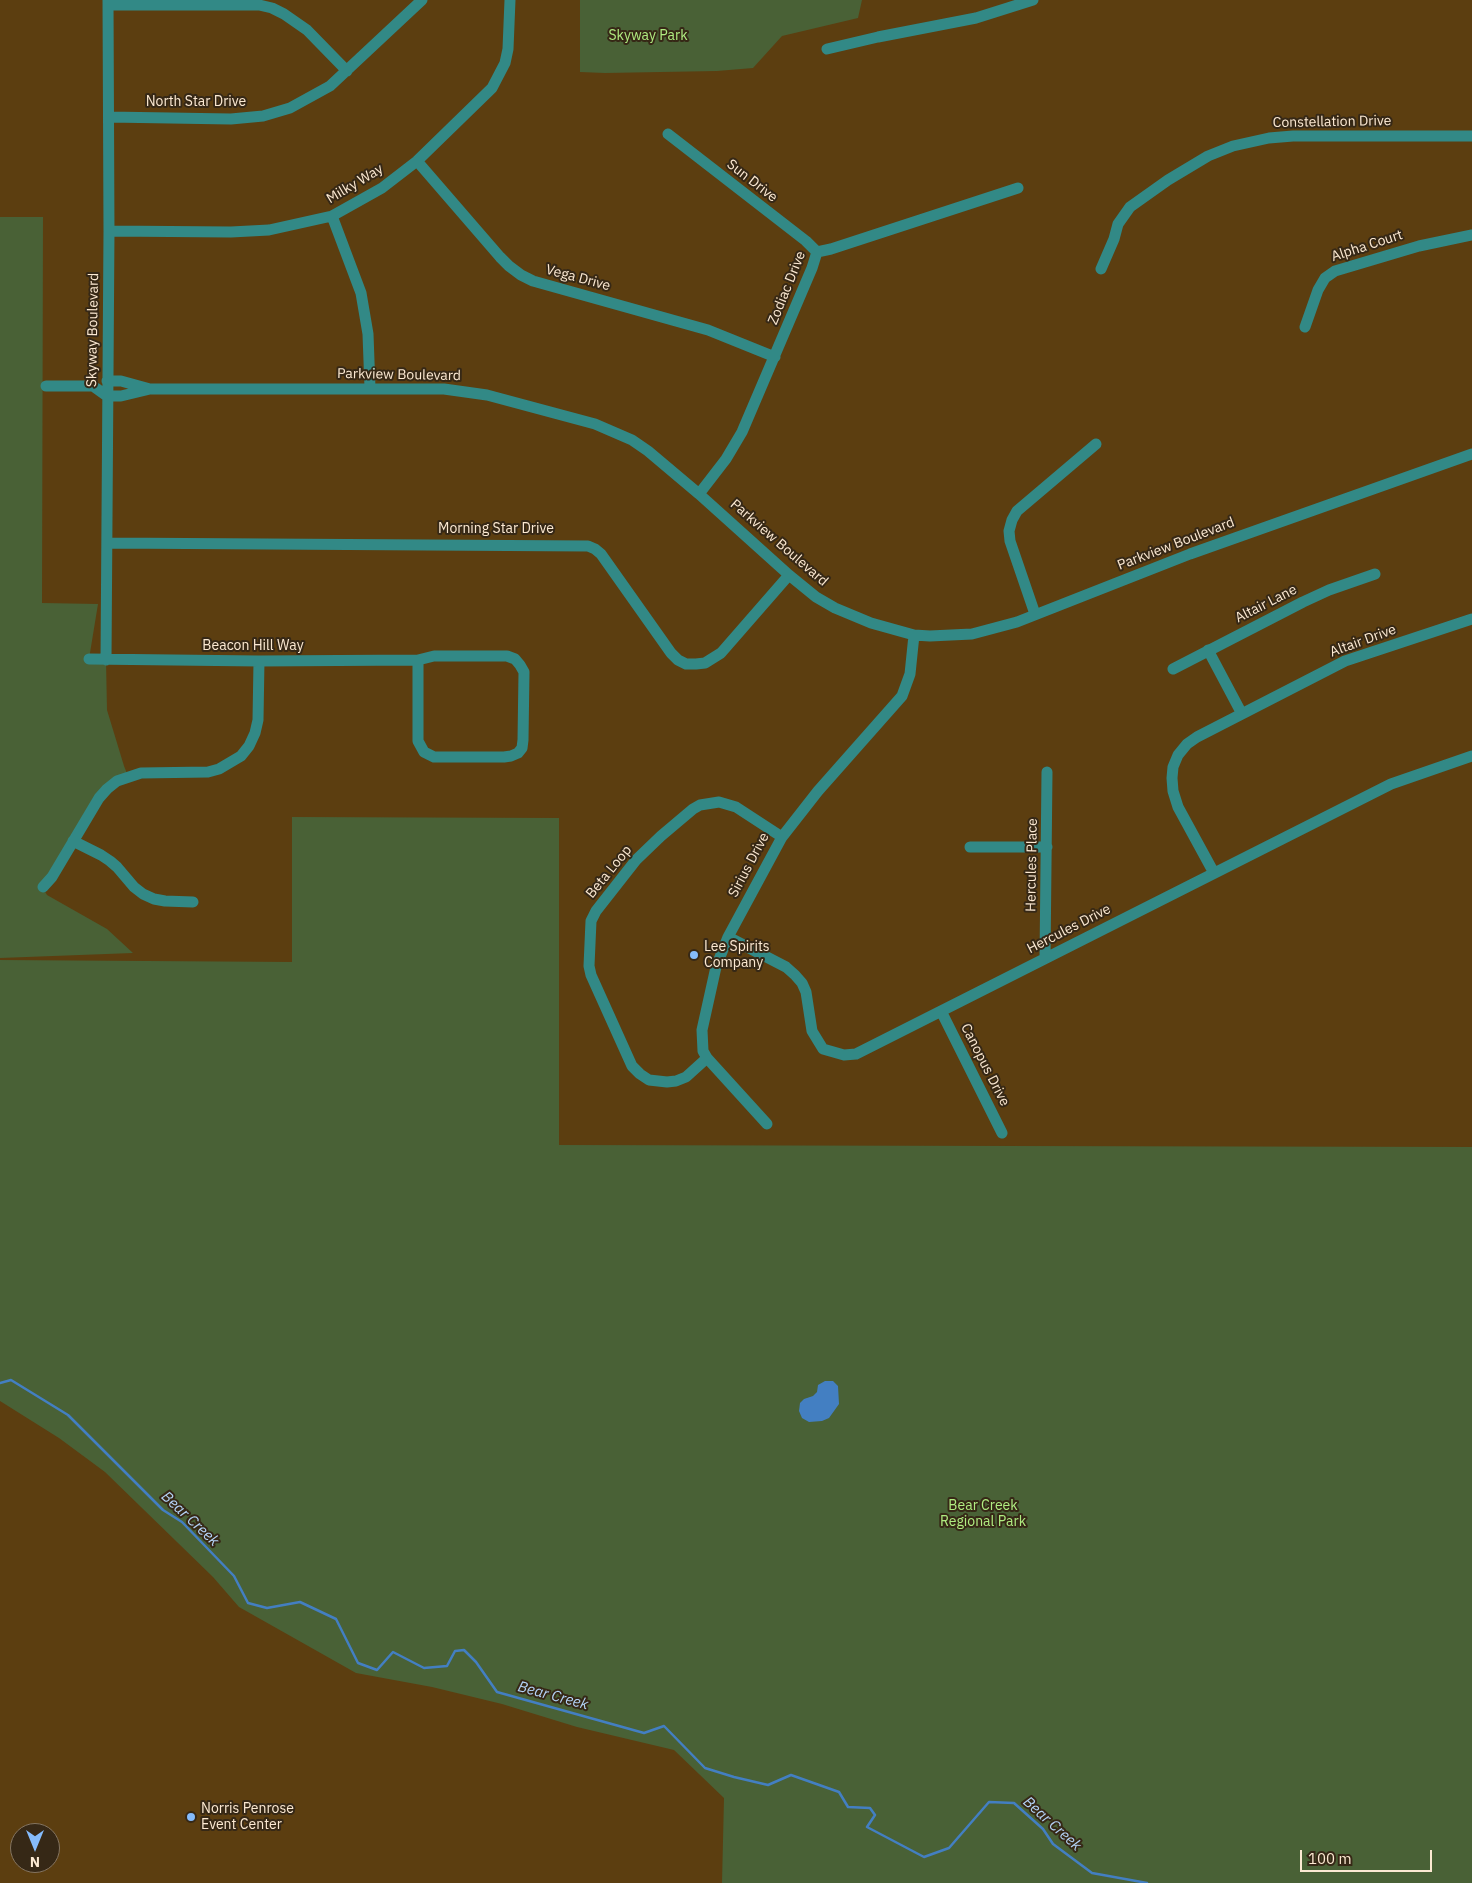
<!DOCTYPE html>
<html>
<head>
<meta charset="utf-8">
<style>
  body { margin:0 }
  #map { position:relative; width:1472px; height:1883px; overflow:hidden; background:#5c3e10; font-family:"IBM Plex Sans",sans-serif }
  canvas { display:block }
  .north { position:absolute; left:10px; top:1823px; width:50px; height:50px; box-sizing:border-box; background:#362816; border:1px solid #857561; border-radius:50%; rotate:180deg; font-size:14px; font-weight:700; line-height:20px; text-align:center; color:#fce9d2 }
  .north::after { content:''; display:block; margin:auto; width:18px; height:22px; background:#85bbfb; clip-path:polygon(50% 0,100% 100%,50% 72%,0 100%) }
  .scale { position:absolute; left:1300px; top:1850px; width:132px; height:22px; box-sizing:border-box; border:2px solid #fce9d2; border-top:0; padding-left:6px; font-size:15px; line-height:18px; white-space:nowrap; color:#fce9d2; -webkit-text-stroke:4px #362816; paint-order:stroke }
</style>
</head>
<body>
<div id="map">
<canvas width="1472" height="1883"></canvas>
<div class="north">N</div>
<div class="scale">100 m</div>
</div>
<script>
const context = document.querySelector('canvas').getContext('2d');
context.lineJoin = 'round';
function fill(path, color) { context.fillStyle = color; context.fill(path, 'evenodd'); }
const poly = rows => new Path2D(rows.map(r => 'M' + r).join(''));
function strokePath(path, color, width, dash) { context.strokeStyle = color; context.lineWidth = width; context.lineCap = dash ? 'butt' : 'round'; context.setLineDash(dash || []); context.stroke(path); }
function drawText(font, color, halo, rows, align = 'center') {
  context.font = font + ' "IBM Plex Sans",sans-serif'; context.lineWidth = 4; context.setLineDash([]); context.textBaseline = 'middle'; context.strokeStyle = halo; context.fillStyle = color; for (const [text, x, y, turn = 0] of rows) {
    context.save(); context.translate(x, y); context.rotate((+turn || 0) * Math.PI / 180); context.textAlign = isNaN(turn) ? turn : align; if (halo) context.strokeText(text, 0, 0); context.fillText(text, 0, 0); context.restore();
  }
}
fill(poly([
  [580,0,862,0,858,18,782,36,753,68,717,71,605,73,580,72],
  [0,217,43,217,42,603,98,604,89,659,106,660,107,710,124,766,128,776,117,781,43,888,47,895,107,929,133,953,0,958],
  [292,817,559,818,559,1145,1472,1147,1472,1883,722,1883,724,1798,674,1750,577,1727,502,1704,432,1687,356,1673,239,1607,213,1577,105,1472,59,1438,0,1401,0,960,292,962]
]), '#496136');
fill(poly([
  [825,1381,833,1381,838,1386,839,1404,829,1418,822,1421,809,1422,802,1418,799,1411,800,1403,804,1399,813,1396,817,1392,818,1385]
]), '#437fc2');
strokePath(poly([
  [0,1383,11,1380,68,1415,163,1510,182,1522,234,1576,248,1603,267,1608,300,1602,336,1619,358,1663,377,1670,393,1652,424,1668,447,1666,455,1651,464,1650,476,1662,497,1692,644,1733,664,1726,705,1768,734,1777,768,1785,791,1775,839,1792,848,1807,870,1808,875,1815,867,1827,924,1857,949,1848,989,1802,1014,1803,1043,1829,1053,1844,1092,1873,1147,1883]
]), '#437fc2', 2.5);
strokePath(poly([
  [108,5,259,5,272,8,284,14,307,30,347,71],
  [827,49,878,37,976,18,1033,0],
  [109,117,231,119,263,116,290,108,330,86,422,0],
  [668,134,806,241,817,252],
  [417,161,500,257,509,266,521,275,533,281,708,330,775,357],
  [332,216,361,293,368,334,370,388],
  [109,231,231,232,269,230,332,216,382,188,417,161,492,88,505,63,508,49,510,0],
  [1101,269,1114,239,1118,224,1130,207,1168,180,1208,156,1233,146,1269,138,1293,136,1472,136],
  [1305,327,1318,290,1325,278,1335,271,1419,246,1472,235],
  [107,381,121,381,150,389,444,389,487,395,595,424,632,440,648,451,699,494,789,575,816,597,835,608,871,623,914,635,930,636,972,634,1017,622,1190,554,1472,454],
  [46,386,93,386,107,396,121,396,150,389],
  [699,494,726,459,742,432,812,268,817,252,831,249,1018,188],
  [107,543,588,546,595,549,601,554,671,653,678,660,686,664,696,664,705,663,721,653,789,575],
  [1035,614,1010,541,1009,531,1012,520,1017,511,1096,444],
  [1208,650,1242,714],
  [434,656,507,656,515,659,520,665,524,672,523,740,522,748,518,753,511,756,504,757,434,757,424,752,418,741,418,660,434,656],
  [89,659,259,661,418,660],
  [106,660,109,231,108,0],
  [1173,669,1303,602,1329,590,1375,574],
  [73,841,101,855,110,861,117,867,134,887,143,894,154,899,165,901,193,902],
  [970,847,1047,847],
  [1214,873,1178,807,1173,791,1172,778,1173,767,1178,755,1187,744,1197,737,1345,661,1472,619],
  [43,887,52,877,99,798,107,789,117,781,141,773,208,772,219,769,241,756,249,746,255,733,258,720,259,661],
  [728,937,786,967,795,975,802,983,806,992,812,1031,823,1049,844,1055,856,1054,1391,784,1472,756],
  [1045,958,1047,772],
  [941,1011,1002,1133],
  [707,1058,686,1077,676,1081,667,1082,649,1080,640,1074,632,1066,591,975,589,966,591,921,596,911,636,860,661,836,693,809,700,805,719,802,736,807,782,837],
  [767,1124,707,1058,703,1051,702,1030,716,967,728,937,782,837,818,791,902,696,910,674,914,635]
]), '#328986', 11);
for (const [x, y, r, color] of [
  [694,955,5,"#85bbfb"],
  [191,1817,5,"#85bbfb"]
]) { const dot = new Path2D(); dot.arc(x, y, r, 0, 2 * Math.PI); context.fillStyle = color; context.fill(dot); strokePath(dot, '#362816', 2); }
drawText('14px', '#b0ec81', '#362816', [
  ["Skyway Park",648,36],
  ["Bear Creek",983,1506],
  ["Regional Park",983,1522]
]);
drawText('14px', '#fce9d2', '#362816', [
  ["North Star Drive",196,102],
  ["Constellation Drive",1332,122,-1],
  ["Sun Drive",752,181,38],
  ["Milky Way",355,184,-31],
  ["Alpha Court",1367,246,-18],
  ["Vega Drive",578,278,15],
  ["Zodiac Drive",787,288,-68],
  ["Skyway Boulevard",93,330,-89],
  ["Parkview Boulevard",399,375,1],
  ["Morning Star Drive",496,529],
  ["Parkview Boulevard",779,543,41],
  ["Parkview Boulevard",1176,544,-21],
  ["Altair Lane",1266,604,-27],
  ["Altair Drive",1363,641,-20],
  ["Beacon Hill Way",253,646],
  ["Sirius Drive",749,865,-62],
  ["Hercules Place",1032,865,-89],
  ["Beta Loop",609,872,-51],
  ["Hercules Drive",1069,929,-27],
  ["Canopus Drive",985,1065,63]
]);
drawText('14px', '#fce9d2', '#362816', [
  ["Lee Spirits",704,947],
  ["Company",704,963],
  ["Norris Penrose",201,1809],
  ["Event Center",201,1825]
], 'left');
drawText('italic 15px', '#b3d2f6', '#362816', [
  ["Bear Creek",190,1519,43],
  ["Bear Creek",553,1696,15],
  ["Bear Creek",1052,1824,42]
]);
</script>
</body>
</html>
